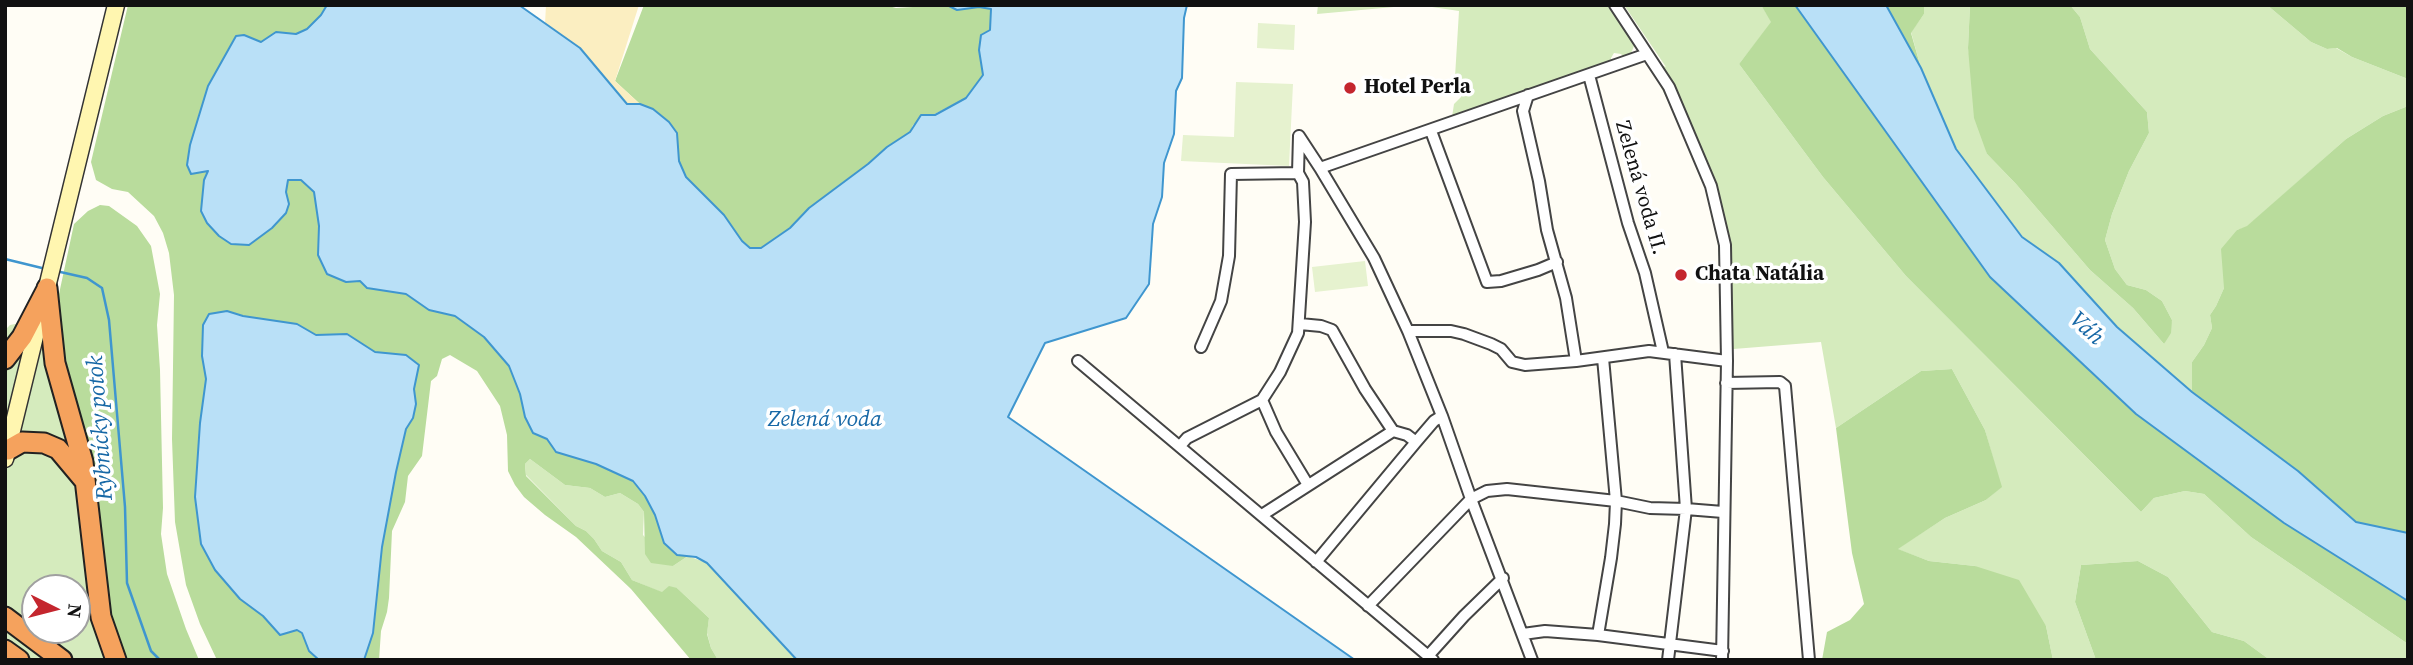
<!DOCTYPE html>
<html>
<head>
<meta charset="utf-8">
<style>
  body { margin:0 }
  #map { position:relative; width:2413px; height:665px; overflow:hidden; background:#fffdf5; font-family:"Source Serif 4",serif }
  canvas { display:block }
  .frame { position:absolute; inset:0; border:7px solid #111; pointer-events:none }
  .north { position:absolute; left:21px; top:574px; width:70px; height:70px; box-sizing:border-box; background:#fff; border:2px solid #a0a0a0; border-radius:50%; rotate:96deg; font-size:19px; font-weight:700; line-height:28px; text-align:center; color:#111 }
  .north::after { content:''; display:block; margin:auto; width:24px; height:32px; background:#c4262e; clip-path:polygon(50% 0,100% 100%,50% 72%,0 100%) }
</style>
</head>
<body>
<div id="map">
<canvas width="2413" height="665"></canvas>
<div class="frame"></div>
<div class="north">N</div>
</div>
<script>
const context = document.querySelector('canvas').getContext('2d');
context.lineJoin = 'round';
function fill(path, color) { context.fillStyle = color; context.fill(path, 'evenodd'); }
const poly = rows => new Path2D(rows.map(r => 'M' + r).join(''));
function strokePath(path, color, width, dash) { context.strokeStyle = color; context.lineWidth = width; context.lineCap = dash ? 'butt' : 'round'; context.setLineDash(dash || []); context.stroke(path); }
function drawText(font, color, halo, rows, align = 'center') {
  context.font = font + ' "Source Serif 4",serif'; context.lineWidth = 7; context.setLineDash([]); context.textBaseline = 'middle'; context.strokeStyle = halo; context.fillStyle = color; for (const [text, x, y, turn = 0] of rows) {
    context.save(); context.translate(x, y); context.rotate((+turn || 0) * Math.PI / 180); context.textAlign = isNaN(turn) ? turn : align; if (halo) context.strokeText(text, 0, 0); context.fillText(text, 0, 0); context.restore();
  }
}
fill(poly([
  [1318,5,1611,5,1626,27,1634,46,1630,56,1624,57,1621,54,1614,53,1611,58,1611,63,1452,117,1454,104,1461,97,1461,78,1455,77,1459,11,1432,7,1394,7,1317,14],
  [1624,5,1761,5,1772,22,1739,64,1823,177,1906,276,2141,512,2154,498,2185,491,2204,494,2251,537,2408,644,2408,660,2270,660,2244,641,2212,632,2168,577,2138,561,2081,565,2075,602,2096,660,2053,660,2046,626,1975,566,1929,561,1897,549,1945,518,1986,500,2001,487,1985,430,1952,369,1921,371,1836,428,1821,342,1721,350,1722,297,1715,210,1686,136,1646,58,1666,67],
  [1924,5,1970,5,1968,48,1987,154,2016,184,2090,270,2133,308,2164,344,2172,320,2162,301,2146,290,2127,285,2115,269,2105,240,2112,214,2129,171,2149,133,2147,112,2090,49,2080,17,2070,5,2267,5,2311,42,2327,49,2336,48,2352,57,2408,79,2408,106,2383,116,2346,139,2247,227,2237,230,2224,277,2224,288,2216,306,2210,315,2212,328,2204,345,2192,362,2192,392,2117,327,2059,263,2023,237,1956,149,1921,68,1911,32,1924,14],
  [57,316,75,404,123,660,5,660,5,330,10,325],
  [35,588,77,588,77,630,35,630],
  [530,459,565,485,590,488,605,497,620,493,638,504,644,512,643,535,673,566,688,556,707,563,797,660,718,660,711,648,707,633,709,618,677,588,663,593,632,580,621,562,602,551,594,539,586,531,576,526,526,475,525,464]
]), '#d5ebbd');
fill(poly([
  [128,5,327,5,321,15,307,29,296,34,276,32,261,42,244,35,208,86,190,145,187,165,208,171,204,180,201,210,207,223,219,236,289,204,286,192,288,180,301,180,314,191,319,226,318,255,346,282,360,281,367,288,406,294,429,310,455,316,484,337,509,366,520,394,525,417,533,433,547,439,556,452,596,464,633,481,645,496,655,515,664,543,677,555,688,556,673,566,651,563,645,554,644,512,638,504,620,493,605,497,590,488,565,485,530,459,525,464,526,476,576,526,586,531,594,539,602,551,621,562,632,580,662,592,669,586,677,588,709,618,707,634,711,648,718,660,691,660,631,589,576,537,545,515,524,497,515,485,508,471,507,435,500,406,477,371,450,355,442,359,437,376,431,381,422,456,408,476,405,502,392,531,389,598,387,612,381,631,379,660,364,660,373,633,382,547,396,472,406,429,413,418,416,404,414,389,419,365,406,355,375,352,347,334,315,335,297,324,243,316,227,311,202,356,206,379,200,423,195,497,240,599,263,616,280,635,297,630,302,633,309,651,319,660,217,660,200,624,186,585,175,522,172,439,174,295,169,253,163,233,154,216,128,192,112,189,96,180,91,162],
  [644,5,885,5,896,8,947,5,957,10,980,7,991,9,990,30,981,35,979,50,983,75,966,98,913,125,910,132,887,147,868,164,809,208,790,228,762,248,750,248,742,241,724,215,686,177,679,161,679,148,653,109,640,104,615,81],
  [1761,5,1795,5,1990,277,2284,523,2408,601,2408,644,2251,537,2204,494,2185,491,2154,498,2141,512,1906,276,1823,177,1739,64,1771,22],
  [1886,5,1924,5,1924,14,1911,33,1921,68],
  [1970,5,2070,5,2080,17,2090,49,2147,112,2149,133,2129,171,2112,214,2105,240,2115,269,2127,285,2146,290,2162,301,2172,320,2171,333,2164,344,2133,308,2090,270,2016,184,1987,154,1974,118,1968,48],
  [2267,5,2408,5,2408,79,2352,57,2337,48,2327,49,2311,42],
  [2408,106,2408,533,2356,522,2298,471,2192,392,2192,362,2204,345,2212,328,2210,315,2216,306,2224,288,2221,249,2237,230,2247,226,2346,139,2383,116],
  [100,205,109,206,137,226,151,246,160,294,157,325,160,370,163,508,161,534,167,574,186,629,199,660,123,660,106,598,75,404,57,316,59,294,74,224,88,211],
  [1952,369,1985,430,2002,487,1986,500,1945,518,1898,549,1929,561,1975,566,2019,580,2046,626,2053,660,1822,660,1827,632,1850,620,1864,604,1852,553,1836,428,1921,371],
  [2138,561,2168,577,2212,632,2244,641,2270,660,2096,660,2075,602,2081,565]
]), '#b9dc9c');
fill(poly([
  [546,5,639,5,615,81,640,104,627,104,580,48,545,24]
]), '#fbeec1');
fill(poly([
  [1258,23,1295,25,1294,50,1257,48],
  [1236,82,1293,84,1289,166,1181,161,1183,135,1234,137],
  [1365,261,1368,286,1315,292,1312,267]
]), '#e6f2cf');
const water = poly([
  [327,5,519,5,580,48,627,104,640,104,653,109,669,122,677,133,679,161,686,177,724,215,742,241,750,248,761,248,790,228,809,208,868,164,887,147,910,132,921,115,935,115,966,98,983,75,979,50,981,35,990,30,991,9,979,7,957,10,947,5,1187,5,1184,18,1182,78,1176,91,1174,134,1164,163,1162,197,1153,224,1149,284,1126,318,1045,343,1008,417,1355,660,797,660,707,563,696,557,677,555,664,543,655,515,645,496,633,481,596,464,556,452,547,439,533,433,525,417,520,394,509,366,484,337,455,316,429,310,406,294,367,288,360,281,346,282,327,274,318,255,319,226,314,192,301,180,288,180,286,192,289,204,286,213,272,228,249,245,231,244,219,236,207,223,201,211,204,180,208,171,191,174,187,165,190,145,208,86,236,36,244,35,261,42,276,32,296,34,307,29,321,15,327,5],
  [1795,5,1886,5,1921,68,1956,149,2022,237,2059,263,2117,327,2192,392,2298,471,2356,522,2408,533,2408,601,2284,523,2136,414,1990,277,1795,5],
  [227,311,243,316,297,324,316,335,347,334,375,352,406,355,419,365,414,389,416,404,413,418,406,429,396,472,382,547,373,633,364,660,319,660,309,651,302,633,297,630,280,635,263,616,240,599,215,570,201,544,195,497,200,423,206,379,202,356,203,325,209,314,227,311]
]);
fill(water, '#b9e0f7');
strokePath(water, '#3f96cf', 2);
strokePath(poly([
  [5,259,46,269],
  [56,271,87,278,102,288,109,320,125,507,127,583,151,651,160,660]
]), '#3f96cf', 2.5);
const street = poly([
  [1615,5,1669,87,1711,186,1725,245,1727,361,1722,660],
  [1589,75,1628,223,1645,273,1663,352],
  [1528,95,1523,111,1539,181,1547,230,1566,298,1576,361],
  [1431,131,1487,282,1501,281,1538,270,1557,262],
  [1299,136,1320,168,1647,54],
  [1320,168,1374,258,1408,331,1442,416,1471,499,1368,606],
  [1300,324,1321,326,1332,330,1365,389,1393,431],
  [1408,331,1451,331,1464,334,1491,344,1501,349,1512,362,1525,365,1576,361,1649,351,1727,361],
  [1201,347,1221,301,1229,256,1231,174,1298,173],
  [1603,358,1616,501,1650,508,1686,509,1675,354],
  [1078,361,1433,660],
  [1726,383,1780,382,1785,386,1809,660],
  [1262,400,1276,432,1308,485],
  [1180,446,1187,438,1262,400,1280,372,1298,333,1305,222,1303,182,1298,173,1299,136],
  [1262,515,1393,431,1407,435,1416,442],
  [1316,562,1416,442,1434,421,1442,416],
  [1523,634,1545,631,1598,635,1611,558,1615,524,1616,501,1507,489,1487,491,1471,499,1532,660],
  [1598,635,1723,651],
  [1428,656,1464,616,1503,578],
  [1668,660,1686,509,1723,512]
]);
const secondary = poly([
  [5,459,116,5]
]);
const highway = poly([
  [47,288,55,363,83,462,101,617,116,660],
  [5,359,22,337,47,289],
  [8,450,22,442,44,443,58,449,84,480],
  [5,617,62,660],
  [5,650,19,660]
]);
strokePath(street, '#444', 14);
strokePath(secondary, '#333', 19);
strokePath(highway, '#222', 23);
strokePath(street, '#fff', 10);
strokePath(secondary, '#fff6b0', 16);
strokePath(highway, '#f5a25d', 19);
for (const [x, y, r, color] of [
  [1350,88,7,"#c4262e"],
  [1681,275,7,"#c4262e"]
]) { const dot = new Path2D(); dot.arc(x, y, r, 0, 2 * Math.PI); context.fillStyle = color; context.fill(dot); strokePath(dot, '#fff', 2.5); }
drawText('bold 21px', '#111', '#fff', [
  ["Hotel Perla",1364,88],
  ["Chata Natália",1695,275]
], 'left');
drawText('21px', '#111', '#fff', [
  ["Zelená voda II.",1640,188,74]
]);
drawText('italic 23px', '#1768a6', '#fff', [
  ["Váh",2086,329,43],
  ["Zelená voda",825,420],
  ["Rybnícky potok",101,428,-94]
]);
</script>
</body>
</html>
